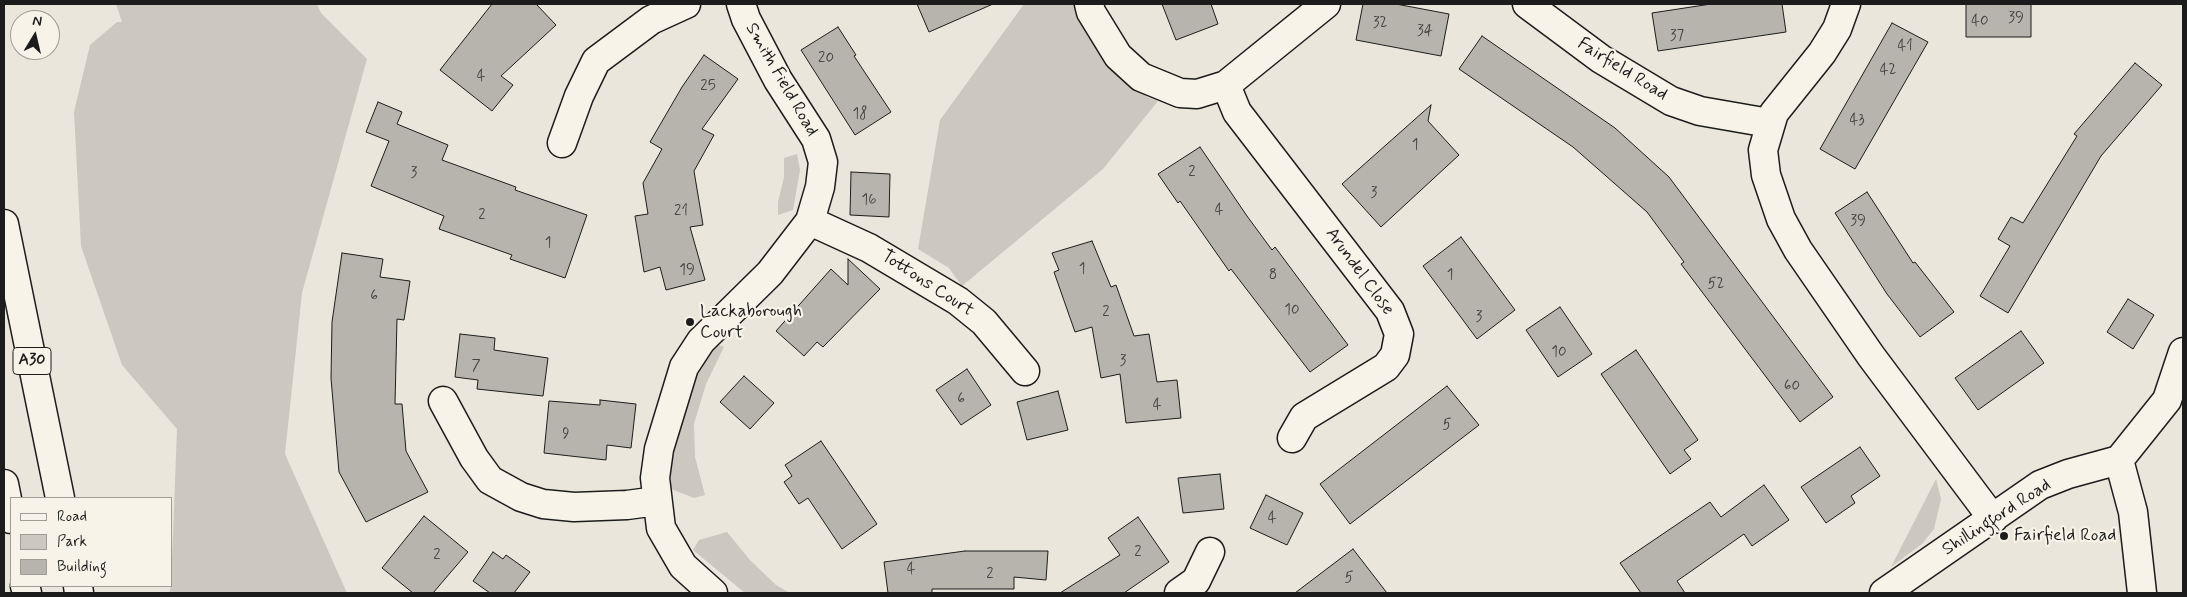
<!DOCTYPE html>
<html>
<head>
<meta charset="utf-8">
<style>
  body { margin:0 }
  #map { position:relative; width:2187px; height:597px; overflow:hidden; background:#eae6dc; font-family:Mynerve,sans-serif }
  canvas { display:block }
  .frame { position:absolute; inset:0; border:5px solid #1c1c1c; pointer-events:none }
  .legend { position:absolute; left:10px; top:497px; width:162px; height:90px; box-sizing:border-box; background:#f7f3e8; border:1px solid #9f9d96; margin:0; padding:6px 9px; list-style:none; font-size:15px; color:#1c1c1c }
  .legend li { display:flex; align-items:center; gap:10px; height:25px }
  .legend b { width:25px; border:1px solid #9f9d96 }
  .north { position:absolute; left:10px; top:10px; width:50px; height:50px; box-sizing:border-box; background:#f7f3e8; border:1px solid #9f9d96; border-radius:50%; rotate:9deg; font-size:14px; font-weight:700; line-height:20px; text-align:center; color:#1c1c1c }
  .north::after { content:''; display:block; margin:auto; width:18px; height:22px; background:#1c1c1c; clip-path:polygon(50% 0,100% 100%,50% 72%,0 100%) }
</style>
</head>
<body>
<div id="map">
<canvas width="2187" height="597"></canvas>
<div class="frame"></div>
<ul class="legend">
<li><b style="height:6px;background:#f7f3e8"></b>Road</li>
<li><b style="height:14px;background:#ccc8c0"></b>Park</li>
<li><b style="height:14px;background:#b6b4ac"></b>Building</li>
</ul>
<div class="north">N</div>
</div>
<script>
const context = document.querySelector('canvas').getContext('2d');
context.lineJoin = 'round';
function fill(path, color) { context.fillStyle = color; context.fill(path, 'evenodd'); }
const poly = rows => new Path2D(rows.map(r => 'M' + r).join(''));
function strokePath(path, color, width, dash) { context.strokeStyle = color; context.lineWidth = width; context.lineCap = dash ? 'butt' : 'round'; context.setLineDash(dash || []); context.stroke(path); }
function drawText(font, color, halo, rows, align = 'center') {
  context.font = font + ' Mynerve,sans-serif'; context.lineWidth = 4.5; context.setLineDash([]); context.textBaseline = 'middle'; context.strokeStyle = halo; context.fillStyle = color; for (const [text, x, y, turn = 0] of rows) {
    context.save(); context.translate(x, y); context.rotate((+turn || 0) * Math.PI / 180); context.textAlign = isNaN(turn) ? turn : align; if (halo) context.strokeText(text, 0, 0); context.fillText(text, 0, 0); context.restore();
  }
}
fill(poly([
  [116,4,317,4,321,13,367,59,302,293,285,454,347,593,169,593,171,586,177,429,122,365,81,246,74,112,90,45,117,22,122,22],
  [1024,4,1077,4,1100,55,1147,97,1158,101,1103,169,962,286,949,268,918,249,940,120],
  [797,154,800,170,793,210,778,215,778,202,784,177,784,158],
  [716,344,724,347,706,384,694,424,695,457,705,495,694,498,671,489,670,442,683,400],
  [1936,479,1941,499,1934,529,1922,544,1891,567],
  [727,532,750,560,776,585,790,593,745,593,693,550,699,540]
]), '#ccc8c0');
const building = poly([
  [492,4,536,4,556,25,501,76,513,85,492,111,440,70,492,4],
  [917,4,993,4,929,32,917,4],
  [1162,4,1211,4,1218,24,1176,40,1162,4],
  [1363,4,1396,4,1449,14,1441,56,1356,40,1363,4],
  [1711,4,1782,4,1786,32,1658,51,1652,13,1711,4],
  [1966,4,2031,4,2031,37,1966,37,1966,4],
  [1892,23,1928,42,1855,169,1820,149,1892,23],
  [838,27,856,55,854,56,891,112,855,135,801,50,838,27],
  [1482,36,1615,128,1669,177,1833,397,1800,422,1681,264,1684,262,1647,212,1573,147,1459,69,1482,36],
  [704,55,738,79,702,129,714,135,694,171,703,225,690,227,705,280,666,290,660,267,644,272,635,216,648,214,643,183,662,149,650,142,682,87,704,55],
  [2135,63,2162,85,2101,156,2008,313,1980,296,2010,246,1998,239,2011,217,2023,223,2077,136,2074,134,2135,63],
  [378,102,402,112,397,124,448,145,442,160,516,187,515,190,587,215,565,278,510,259,512,255,439,229,444,216,371,186,389,141,366,132,378,102],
  [1431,105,1428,121,1459,155,1381,227,1342,184,1431,105],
  [1200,147,1247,216,1272,250,1275,247,1348,345,1310,372,1231,269,1229,271,1180,201,1178,203,1158,174,1200,147],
  [851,172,890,174,889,217,850,215,851,172],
  [1867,192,1913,263,1915,262,1954,312,1920,337,1887,294,1835,213,1867,192],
  [1461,237,1515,310,1477,339,1423,266,1461,237],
  [1092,241,1111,287,1116,285,1134,336,1149,334,1157,382,1177,380,1181,418,1126,423,1120,374,1101,378,1092,327,1075,332,1054,272,1059,270,1052,253,1092,241],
  [342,253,383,259,380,277,410,281,404,320,397,319,395,404,402,404,406,451,428,492,366,522,339,472,331,378,332,322,342,253],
  [848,259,880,289,823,347,817,342,804,356,776,331,831,269,848,285,848,259],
  [2128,299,2154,315,2133,349,2107,332,2128,299],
  [1560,307,1592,354,1558,377,1526,330,1560,307],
  [2021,331,2044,363,1978,410,1955,378,2021,331],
  [460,334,495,338,494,350,548,358,543,396,477,389,478,380,455,377,460,334],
  [1636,350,1698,440,1684,450,1691,459,1670,474,1601,374,1636,350],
  [967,369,991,405,961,425,936,390,967,369],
  [744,376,774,403,750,429,720,402,744,376],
  [1447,386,1479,425,1350,524,1320,484,1447,386],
  [1058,391,1068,430,1027,440,1017,402,1058,391],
  [600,400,636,404,631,448,607,445,606,460,544,453,549,401,600,405,600,400],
  [821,441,877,524,842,549,808,498,799,504,784,482,792,476,785,465,821,441],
  [1860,447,1880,476,1851,496,1855,503,1826,523,1801,487,1860,447],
  [1220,474,1224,509,1183,513,1178,478,1220,474],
  [1764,485,1789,520,1752,546,1744,534,1677,581,1685,593,1641,593,1620,563,1710,502,1721,517,1764,485],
  [1266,495,1303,513,1287,545,1250,528,1266,495],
  [424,516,468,552,433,593,413,593,382,568,424,516],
  [1138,517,1169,562,1124,593,1060,593,1120,555,1108,538,1138,517],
  [1353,549,1387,593,1295,593,1353,549],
  [965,551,1048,551,1046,580,1014,577,1014,589,932,589,932,593,888,593,884,562,965,551],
  [493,552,503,559,506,555,530,572,514,593,490,593,473,581,493,552]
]);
fill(building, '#b6b4ac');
strokePath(building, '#1c1c1c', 1);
const minor = poly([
  [1089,4,1091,12,1118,56,1141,77,1180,93,1197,94,1226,85,1326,4],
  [1527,4,1601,59,1671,101,1700,111,1769,123],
  [1846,4,1837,29,1822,53,1774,113,1763,150,1766,175,1781,219,1798,250,1871,356,1993,519],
  [1226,85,1237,112,1390,311,1399,334,1395,355,1386,367,1304,417,1292,438],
  [562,143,579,96,596,61,651,20,686,4],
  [810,221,869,248,958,301,984,322,1025,371],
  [443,401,474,458,490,480,521,497,543,504,574,507,627,505,657,501],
  [2119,460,2133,512,2142,593],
  [2119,460,2167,400,2183,352],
  [713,593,683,566,661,528,655,478,659,449,684,367,701,341,770,273,810,221,820,187,823,162,816,139,778,80,746,19,741,4],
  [1179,593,1196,581,1210,552],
  [1884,593,2040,485,2068,474,2119,460]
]);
const highway = poly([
  [4,224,60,498],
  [4,484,11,519],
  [25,586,27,593],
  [78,586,79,593]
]);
strokePath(minor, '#1c1c1c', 31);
strokePath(highway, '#1c1c1c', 31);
strokePath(minor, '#f7f3e8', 28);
strokePath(highway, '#f7f3e8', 28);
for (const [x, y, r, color] of [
  [690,322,5,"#1c1c1c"],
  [2004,536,5,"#1c1c1c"]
]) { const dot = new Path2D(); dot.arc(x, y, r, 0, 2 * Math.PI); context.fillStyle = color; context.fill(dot); strokePath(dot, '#f7f3e8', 2); }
drawText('15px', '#424240', null, [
  ["39",2016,19],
  ["40",1980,22],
  ["32",1380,24],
  ["34",1425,32],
  ["37",1677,37],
  ["41",1905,47],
  ["20",826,59],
  ["42",1888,71],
  ["4",481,77],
  ["25",708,87],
  ["18",860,115],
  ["43",1857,121],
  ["1",1415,146],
  ["2",1192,173],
  ["3",414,174],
  ["3",1374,194],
  ["16",869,201],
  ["4",1219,211],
  ["21",681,212],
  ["2",482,216],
  ["39",1858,222],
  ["1",548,244],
  ["1",1082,270],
  ["19",687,271],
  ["8",1273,276],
  ["1",1450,276],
  ["52",1716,285],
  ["6",374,297],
  ["10",1292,311],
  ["2",1106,313],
  ["3",1479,318],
  ["10",1559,353],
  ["3",1123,362],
  ["7",476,367],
  ["60",1792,387],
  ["6",961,400],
  ["4",1157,406],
  ["5",1447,426],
  ["9",566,435],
  ["4",1272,519],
  ["2",1138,553],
  ["2",437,556],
  ["4",911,570],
  ["2",990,575],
  ["5",1349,579]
]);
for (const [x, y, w] of [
  [32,361,38]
]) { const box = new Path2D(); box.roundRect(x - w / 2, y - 13.5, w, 27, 4); context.fillStyle = '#f7f3e8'; context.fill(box); strokePath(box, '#1c1c1c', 1); }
drawText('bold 16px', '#1c1c1c', null, [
  ["A30",32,361]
]);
drawText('18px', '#1c1c1c', '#f7f3e8', [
  ["Fairfield Road",1622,70,32],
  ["Smith Field Road",781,80,60],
  ["Arundel Close",1359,272,54],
  ["Tottons Court",927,284,33],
  ["Shillingford Road",1997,518,-33]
]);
drawText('18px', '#1c1c1c', '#f7f3e8', [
  ["Lackaborough",700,312],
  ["Court",700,333],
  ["Fairfield Road",2014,536]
], 'left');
</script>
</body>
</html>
